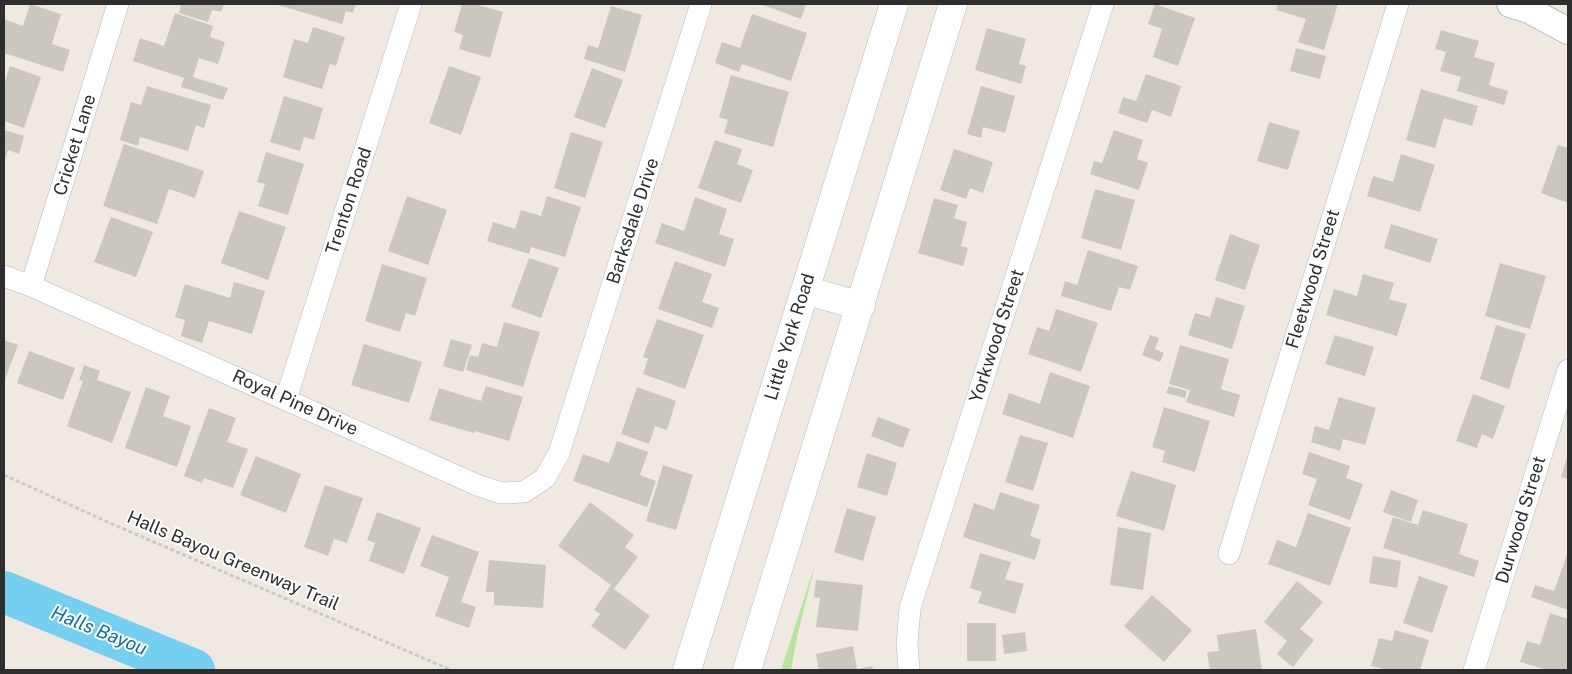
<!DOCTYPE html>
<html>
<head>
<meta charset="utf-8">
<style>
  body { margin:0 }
  #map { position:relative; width:1572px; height:674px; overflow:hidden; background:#efe9e1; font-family:"Public Sans",sans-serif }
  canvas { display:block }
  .frame { position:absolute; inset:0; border:5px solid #2e2e2e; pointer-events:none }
</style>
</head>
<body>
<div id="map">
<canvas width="1572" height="674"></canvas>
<div class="frame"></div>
</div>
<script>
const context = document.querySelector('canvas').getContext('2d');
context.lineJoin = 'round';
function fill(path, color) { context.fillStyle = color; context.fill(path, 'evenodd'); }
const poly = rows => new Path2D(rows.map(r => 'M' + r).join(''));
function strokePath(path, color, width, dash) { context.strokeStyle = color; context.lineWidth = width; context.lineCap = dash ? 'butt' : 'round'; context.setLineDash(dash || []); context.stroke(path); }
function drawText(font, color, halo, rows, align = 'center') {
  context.font = font + ' "Public Sans",sans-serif'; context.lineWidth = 4; context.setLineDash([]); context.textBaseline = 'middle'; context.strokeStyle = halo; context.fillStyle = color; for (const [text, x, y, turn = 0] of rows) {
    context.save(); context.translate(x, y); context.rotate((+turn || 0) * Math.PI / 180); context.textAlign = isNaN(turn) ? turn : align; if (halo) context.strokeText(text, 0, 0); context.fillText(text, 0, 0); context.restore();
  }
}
fill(poly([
  [815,564,797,637,791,670,781,670]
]), '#b6e59e');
strokePath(poly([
  [4,592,194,670]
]), '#75cff0', 42);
fill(poly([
  [30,4,61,14,52,44,70,50,63,72,4,53,4,19,23,26],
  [181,4,224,4,221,12,212,10,208,22,179,13],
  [275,4,356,4,353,13,346,11,342,24],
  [462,4,474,4,503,12,490,58,459,49,463,35,454,32],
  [760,4,806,4,801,19],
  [1155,4,1195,18,1178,66,1153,57,1162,29,1148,24],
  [1278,4,1338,4,1324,50,1298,42,1306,19,1276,10],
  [611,6,642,15,625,72,584,59,588,45,598,48],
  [175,13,213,26,210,37,225,42,218,64,199,58,193,77,228,88,223,100,181,87,184,78,133,61,140,38,164,46],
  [752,14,807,33,791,81,742,64,739,72,715,63,722,42,740,48],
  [313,27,345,37,336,66,330,64,322,89,283,77,294,39,308,43],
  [987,28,1026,39,1019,64,1026,66,1021,84,975,70],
  [1441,30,1479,41,1474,57,1495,63,1489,85,1508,91,1504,105,1457,91,1461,77,1440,71,1446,52,1435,49],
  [1296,48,1326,56,1320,79,1290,71],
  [10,66,41,77,24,128,4,121,4,84],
  [449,66,481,77,461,135,429,123],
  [592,68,623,80,605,128,574,117],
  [1146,74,1181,86,1171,117,1152,110,1147,123,1118,113,1123,97,1136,101],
  [731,75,789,92,773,147,724,133,728,120,719,117],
  [147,86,211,105,204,128,196,125,188,151,140,137,138,146,120,140,131,102,141,105],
  [981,86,1015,96,1005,133,983,127,981,138,967,134],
  [1421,89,1478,106,1472,126,1444,118,1435,148,1406,140],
  [284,96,323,108,314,140,304,137,300,151,270,142],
  [1269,122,1300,131,1288,170,1257,161],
  [4,130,24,136,19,154,8,150,4,163],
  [1114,130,1143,140,1137,159,1148,163,1139,190,1090,174,1094,161,1102,163],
  [571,132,603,142,585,198,554,188],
  [715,140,742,149,737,164,753,170,741,203,698,188],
  [124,144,204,171,195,198,169,189,157,224,103,206],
  [1558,145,1568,148,1568,203,1541,193],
  [954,149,993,162,983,193,970,188,966,199,940,190],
  [266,152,304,164,288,215,258,206,265,184,257,182],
  [1401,154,1435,165,1420,212,1367,196,1373,176,1393,182],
  [1095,189,1135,200,1121,250,1081,238],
  [407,196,447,210,428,265,388,251],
  [547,196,581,207,565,257,531,247,529,254,487,241,493,222,515,229,521,210,541,216],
  [695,197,727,209,719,234,734,239,725,267,655,243,662,223,684,231],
  [934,198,958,205,954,218,967,222,961,246,968,248,963,266,918,253],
  [239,211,286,227,268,280,221,263],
  [111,217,153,232,136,277,94,262],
  [1391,224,1438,239,1430,263,1384,248],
  [1230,234,1260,245,1245,290,1215,280],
  [1088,250,1138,266,1130,290,1119,287,1111,311,1061,296,1065,281,1077,285],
  [529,258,559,268,541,318,511,307],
  [675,261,712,274,702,302,719,308,712,328,658,309],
  [1500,263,1546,276,1530,329,1485,316],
  [382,264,427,278,415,316,406,313,400,332,365,321],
  [1363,274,1394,283,1389,299,1407,304,1397,336,1326,315,1334,289,1357,296],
  [234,282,265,291,252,334,209,321,202,343,181,336,185,320,175,317,185,284,230,298],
  [1216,297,1245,306,1232,349,1188,335,1195,313,1210,317],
  [1056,309,1098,323,1081,372,1028,354,1037,327,1049,331],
  [657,319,704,335,685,389,643,374,648,359,643,357],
  [504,322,540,332,523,387,466,370,470,355,478,357,482,343,497,347],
  [1496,325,1526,334,1509,389,1480,379],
  [1150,335,1159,338,1155,349,1164,353,1160,362,1142,355],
  [1335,335,1374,347,1365,376,1325,364],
  [451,339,472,345,463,372,443,366],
  [4,340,18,345,4,382],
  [364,344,422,362,409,403,351,385],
  [1180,345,1229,359,1221,389,1240,395,1234,417,1186,402,1190,390,1169,384],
  [29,351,75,368,63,400,17,383],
  [84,365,100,371,97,380,131,392,112,443,67,426,83,381,79,380],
  [1050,372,1090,386,1073,438,1002,414,1009,393,1040,404],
  [486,386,523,397,509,441,475,431,474,433,429,420,439,388,481,401],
  [1169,386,1187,391,1185,398,1166,393],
  [146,387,170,396,163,416,191,426,177,467,125,448],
  [637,387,676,401,667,430,655,426,649,444,621,434],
  [1473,394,1505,406,1493,439,1482,434,1477,448,1456,441],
  [1339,397,1376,408,1365,445,1343,439,1340,451,1311,442,1315,426,1329,430],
  [1164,407,1210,421,1195,472,1162,462,1165,451,1152,447],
  [209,408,236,418,227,442,248,449,233,488,204,478,202,483,184,476],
  [878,417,910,429,903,448,871,436],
  [1020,435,1048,443,1033,491,1005,482],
  [617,441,648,452,640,475,656,481,647,507,573,481,583,454,609,463],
  [1309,452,1350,466,1346,478,1363,484,1350,520,1308,505,1317,479,1302,474],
  [867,453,897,463,887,496,857,487],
  [256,456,301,474,286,513,240,495],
  [1566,460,1568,460,1568,479,1561,477],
  [663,465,693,475,676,530,646,521],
  [1131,471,1176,485,1164,531,1116,516],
  [325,485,363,498,347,543,334,539,328,556,304,547],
  [1391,490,1418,500,1411,522,1383,512],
  [1000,492,1040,505,1030,536,1041,540,1035,560,963,537,974,503,994,510],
  [590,502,634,535,625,547,638,557,614,589,650,616,625,650,591,626,600,614,594,610,611,585,558,546],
  [847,508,876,517,863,561,834,552],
  [1423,510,1468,524,1459,554,1479,561,1474,577,1383,548,1393,517,1418,525],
  [377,512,421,528,404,574,369,561,375,543,367,540],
  [1308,513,1351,528,1330,586,1268,564,1277,540,1296,547],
  [1118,527,1151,533,1143,590,1110,585],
  [432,535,479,552,461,602,476,607,469,628,435,616,449,577,420,566],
  [1568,552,1568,610,1531,597,1535,585,1554,591],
  [980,553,1011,562,1005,579,1024,584,1015,614,978,603,982,592,970,588],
  [1373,556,1401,561,1397,588,1369,583],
  [489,560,546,565,543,608,494,605,494,592,486,592],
  [1419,576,1448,586,1432,633,1403,623],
  [816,580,863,585,858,631,816,627,820,598,814,597],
  [1297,581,1323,602,1300,629,1314,640,1293,667,1277,654,1287,641,1264,622],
  [1152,595,1192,630,1164,662,1124,626],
  [1550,613,1568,619,1568,670,1548,670,1520,662,1527,641,1540,645],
  [967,623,996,623,996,661,967,661],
  [1256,629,1262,670,1210,670,1207,652,1219,651,1217,635],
  [1395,630,1429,640,1420,670,1387,670,1371,666,1379,638,1392,641],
  [1025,632,1027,651,1004,654,1002,635],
  [853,646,857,669,872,666,873,670,819,670,816,654]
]), '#cbc7bf');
const minor = poly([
  [4,276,31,286,477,485,501,493,524,492,545,478,559,453,701,4],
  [31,286,118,4],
  [286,399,411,4],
  [1229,554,1398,4],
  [909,670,907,644,910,608,1103,4],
  [1474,670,1568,370]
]);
const tertiary = poly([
  [1510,4,1529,10,1568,31]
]);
const secondary = poly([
  [805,290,861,306],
  [687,670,894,4],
  [747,670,953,4]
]);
strokePath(minor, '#b4b7c1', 22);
strokePath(tertiary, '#b4b7c1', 28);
strokePath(secondary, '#b4b7c1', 29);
strokePath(poly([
  [4,475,110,523,451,670]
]), '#c9c9c9', 3, [4, 2.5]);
strokePath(minor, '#fff', 21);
strokePath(tertiary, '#fff', 26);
strokePath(secondary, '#fff', 28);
drawText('18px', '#2e2e2e', '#fff', [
  ["Cricket Lane",75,145,-73],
  ["Trenton Road",349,201,-72],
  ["Barksdale Drive",633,221,-72],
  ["Fleetwood Street",1313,279,-73],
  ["Yorkwood Street",997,336,-72],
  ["Little York Road",790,337,-73],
  ["Royal Pine Drive",295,403,24],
  ["Durwood Street",1521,520,-73],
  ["Halls Bayou Greenway Trail",233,561,23]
]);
drawText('italic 19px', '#0d6fa3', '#fff', [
  ["Halls Bayou",99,631,22]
]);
</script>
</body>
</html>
